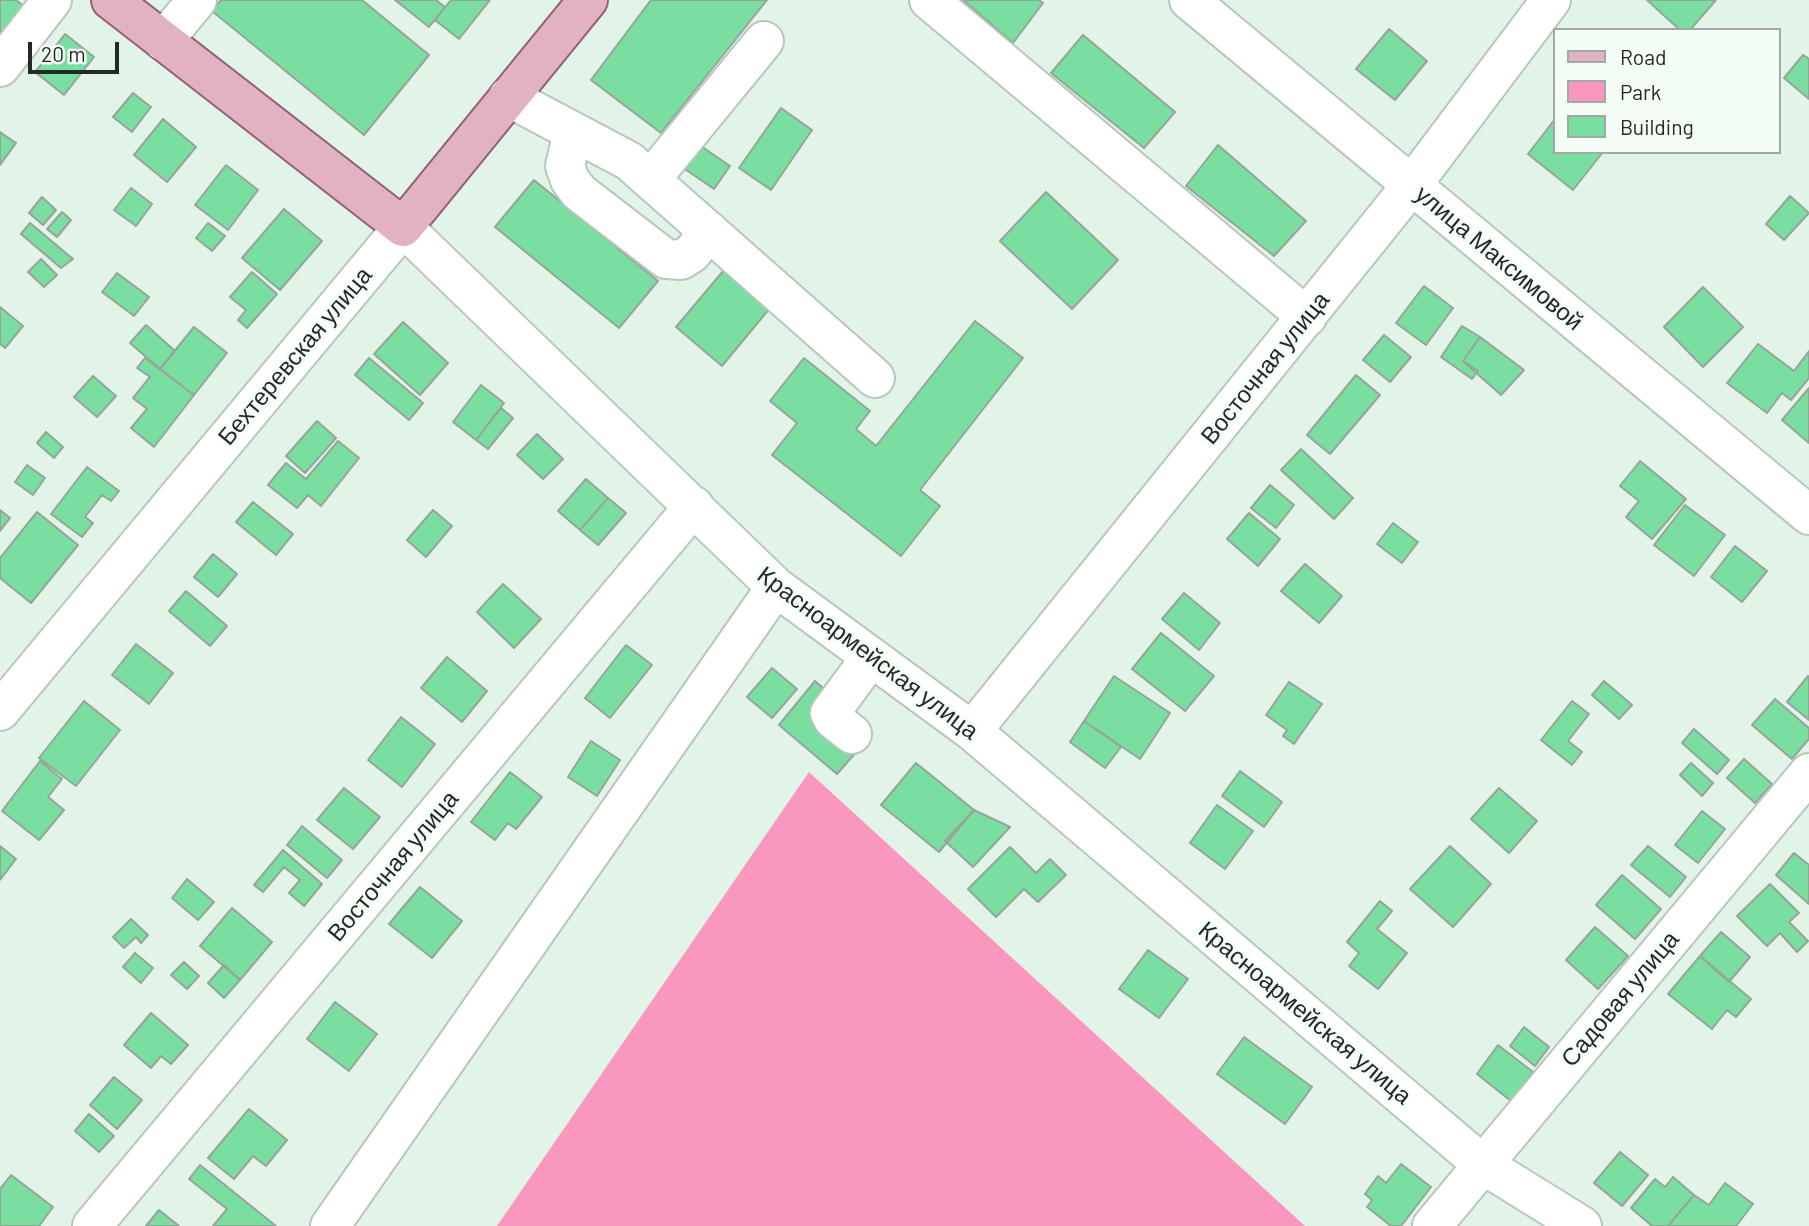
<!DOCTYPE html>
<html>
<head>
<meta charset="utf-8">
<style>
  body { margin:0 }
  #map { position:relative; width:1809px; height:1226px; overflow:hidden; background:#e2f3e7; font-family:Barlow,sans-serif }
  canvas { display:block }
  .legend { position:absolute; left:1553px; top:28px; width:228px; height:126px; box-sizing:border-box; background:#f4fef7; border:2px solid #a0a9a3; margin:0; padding:9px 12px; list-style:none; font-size:21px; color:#232925 }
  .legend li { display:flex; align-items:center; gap:14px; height:35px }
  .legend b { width:35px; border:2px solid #a0a9a3 }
  .scale { position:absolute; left:28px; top:42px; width:91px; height:32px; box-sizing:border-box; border:4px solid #232925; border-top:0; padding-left:9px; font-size:21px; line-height:24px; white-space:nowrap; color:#232925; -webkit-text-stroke:5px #f4fef7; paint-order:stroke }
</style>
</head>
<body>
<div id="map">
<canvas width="1809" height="1226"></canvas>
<ul class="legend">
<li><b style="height:9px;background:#e0b2c4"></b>Road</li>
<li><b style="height:19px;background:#fa97be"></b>Park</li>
<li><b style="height:19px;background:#7adea1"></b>Building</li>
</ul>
<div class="scale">20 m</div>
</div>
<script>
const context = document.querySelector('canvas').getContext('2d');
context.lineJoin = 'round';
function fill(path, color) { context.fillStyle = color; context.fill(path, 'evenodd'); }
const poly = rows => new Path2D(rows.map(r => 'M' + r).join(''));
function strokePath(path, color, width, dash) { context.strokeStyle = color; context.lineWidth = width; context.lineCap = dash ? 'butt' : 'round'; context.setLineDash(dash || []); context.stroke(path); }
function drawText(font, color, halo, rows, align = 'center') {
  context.font = font + ' Barlow,sans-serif'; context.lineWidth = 6; context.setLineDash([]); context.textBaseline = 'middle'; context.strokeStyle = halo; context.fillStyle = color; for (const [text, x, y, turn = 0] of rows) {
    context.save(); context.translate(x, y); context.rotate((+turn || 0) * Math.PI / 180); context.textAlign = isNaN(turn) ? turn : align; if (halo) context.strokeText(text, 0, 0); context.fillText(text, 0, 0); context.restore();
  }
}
fill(poly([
  [809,772,1305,1226,497,1226]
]), '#fa97be');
const building = poly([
  [0,0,16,0,27,9,0,40,0,0],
  [221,0,362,0,429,55,364,135,212,11,221,0],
  [395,0,436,0,445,7,429,27,395,0],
  [451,0,490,0,459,39,435,20,451,0],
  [651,0,767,0,661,133,591,80,651,0],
  [963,0,1039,0,1043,3,1013,43,963,0],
  [1647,0,1716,0,1690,30,1680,30,1647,0],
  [1389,29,1427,61,1395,100,1356,69,1389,29],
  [65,34,94,57,64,95,35,72,65,34],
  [1083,35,1175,112,1144,148,1051,73,1083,35],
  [1803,55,1809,59,1809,99,1784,78,1803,55],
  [133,93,151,107,132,132,113,117,133,93],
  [781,108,812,130,771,190,739,168,781,108],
  [163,119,196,147,167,182,134,155,163,119],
  [1555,119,1555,152,1603,152,1573,190,1528,154,1555,119],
  [0,132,16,143,0,165,0,132],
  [698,144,730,166,714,189,682,167,698,144],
  [1218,145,1306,221,1274,256,1186,186,1218,145],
  [226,165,258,190,228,230,195,205,226,165],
  [534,180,658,281,619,328,495,227,534,180],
  [131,188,152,204,136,226,114,210,131,188],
  [1046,192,1118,260,1072,309,1000,241,1046,192],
  [1790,196,1809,213,1784,240,1766,224,1790,196],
  [42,197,56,210,43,225,29,213,42,197],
  [284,209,322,241,280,290,242,258,284,209],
  [62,212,71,220,57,237,47,229,62,212],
  [30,223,73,259,61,268,21,234,30,223],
  [208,223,225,236,212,251,196,238,208,223],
  [41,259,57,275,44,287,28,272,41,259],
  [724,270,770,308,722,366,676,327,724,270],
  [252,272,277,294,247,328,238,320,246,310,230,297,252,272],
  [117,273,149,297,134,316,102,292,117,273],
  [1424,286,1453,308,1426,345,1396,323,1424,286],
  [1703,287,1743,327,1703,367,1664,327,1703,287],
  [0,307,23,326,5,348,0,344,0,307],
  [975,321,1023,358,920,490,940,506,901,556,772,455,797,423,770,401,804,358,870,411,856,429,876,446,975,321],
  [403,322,448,363,420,395,374,354,403,322],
  [146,325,175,351,160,369,130,343,146,325],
  [1462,326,1480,337,1463,361,1478,371,1472,379,1441,357,1462,326],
  [194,327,227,353,194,395,160,369,194,327],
  [1384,335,1411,357,1390,382,1363,360,1384,335],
  [1480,337,1524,370,1501,395,1463,361,1480,337],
  [1758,344,1794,371,1809,351,1809,378,1791,400,1782,393,1767,413,1727,383,1758,344],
  [145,358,194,395,154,447,131,428,147,409,133,398,150,377,137,368,145,358],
  [369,358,423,403,409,420,355,375,369,358],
  [1356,375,1380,395,1330,454,1307,435,1356,375],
  [93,376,116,396,97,417,74,397,93,376],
  [481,385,504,403,476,440,453,422,481,385],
  [1809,388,1809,443,1782,420,1809,388],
  [501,408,513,418,488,449,476,440,501,408],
  [317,421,336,438,305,473,286,456,317,421],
  [46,432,63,447,54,458,37,443,46,432],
  [537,434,563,459,543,479,517,455,537,434],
  [338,441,359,458,321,506,308,495,297,508,268,485,286,463,306,479,338,441],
  [1301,449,1353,498,1334,519,1281,470,1301,449],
  [1640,461,1686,499,1652,539,1626,517,1639,501,1620,486,1640,461],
  [27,465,45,478,33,495,15,482,27,465],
  [87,467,119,491,111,501,102,495,85,517,93,523,82,537,51,514,87,467],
  [586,479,608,498,580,530,558,511,586,479],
  [1270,485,1294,505,1276,528,1251,508,1270,485],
  [608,498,626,513,598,545,580,530,608,498],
  [253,502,293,534,276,555,236,522,253,502],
  [1685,505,1725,535,1694,576,1654,545,1685,505],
  [0,510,10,518,0,531,0,510],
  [433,510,452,526,426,557,407,540,433,510],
  [37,512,78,545,31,603,0,578,0,558,37,512],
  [1249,513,1280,539,1258,566,1227,539,1249,513],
  [1393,523,1418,542,1402,563,1377,544,1393,523],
  [1735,546,1767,571,1742,602,1711,577,1735,546],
  [213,554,237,574,218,597,194,577,213,554],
  [1305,564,1342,596,1319,623,1281,591,1305,564],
  [503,584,541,619,514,648,477,612,503,584],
  [186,591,227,626,210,646,169,611,186,591],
  [1184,593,1220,623,1199,650,1162,619,1184,593],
  [1161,633,1214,676,1185,711,1132,669,1161,633],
  [136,644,173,673,149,704,112,675,136,644],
  [626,645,652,665,610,718,585,698,626,645],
  [447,657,487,691,462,722,421,688,447,657],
  [772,668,797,689,772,718,747,697,772,668],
  [1114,676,1170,713,1140,759,1084,721,1114,676],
  [1808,676,1809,677,1809,720,1787,702,1808,676],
  [815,681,829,693,858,750,837,774,779,725,815,681],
  [1604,681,1632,705,1619,719,1592,695,1604,681],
  [1289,682,1322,704,1294,744,1283,736,1287,730,1266,715,1289,682],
  [1775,699,1809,728,1809,739,1792,759,1752,725,1775,699],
  [84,701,120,730,76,786,39,758,84,701],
  [1572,701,1589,714,1568,741,1582,752,1572,765,1541,740,1572,701],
  [401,717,435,744,402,787,368,760,401,717],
  [1084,721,1121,747,1105,768,1070,742,1084,721],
  [1694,729,1729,760,1717,774,1682,743,1694,729],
  [591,741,620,760,597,796,568,777,591,741],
  [1744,759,1772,784,1755,803,1727,778,1744,759],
  [40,761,62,779,48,797,64,810,39,840,2,811,40,761],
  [916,763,974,810,939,852,881,805,916,763],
  [1691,763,1713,783,1702,796,1680,775,1691,763],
  [1240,771,1282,802,1264,827,1222,796,1240,771],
  [510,772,542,797,516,829,508,823,495,840,471,822,510,772],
  [344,788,380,817,353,849,317,820,344,788],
  [1499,788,1537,821,1509,853,1471,819,1499,788],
  [1217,805,1253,831,1225,869,1190,843,1217,805],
  [974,810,1010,827,973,867,945,841,974,810],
  [1702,811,1725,829,1698,863,1675,845,1702,811],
  [302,826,342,860,327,878,287,845,302,826],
  [0,846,16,859,0,880,0,846],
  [1450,846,1491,884,1453,927,1410,889,1450,846],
  [1648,846,1686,877,1670,897,1631,865,1648,846],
  [1010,847,1036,873,1050,859,1066,875,1038,902,1024,889,996,917,968,889,1010,847],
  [283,850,322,884,304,906,289,893,300,880,284,867,263,892,254,885,283,850],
  [1794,853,1809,865,1809,904,1776,875,1794,853],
  [1622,875,1661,909,1635,939,1596,905,1622,875],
  [187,879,214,902,198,920,172,898,187,879],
  [1770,884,1799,913,1789,922,1808,941,1797,952,1780,933,1767,946,1737,916,1770,884],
  [420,887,462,921,432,958,389,924,420,887],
  [1380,901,1392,911,1377,929,1407,953,1378,989,1349,966,1359,953,1347,942,1380,901],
  [232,908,272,942,240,980,200,946,232,908],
  [131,919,148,935,141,943,136,937,124,948,113,937,131,919],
  [1595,927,1628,956,1598,989,1566,960,1595,927],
  [1721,932,1750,957,1729,982,1700,956,1721,932],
  [1148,950,1188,979,1159,1018,1119,989,1148,950],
  [135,953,153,968,141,983,123,967,135,953],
  [1700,956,1751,999,1736,1017,1727,1010,1712,1029,1668,994,1700,956],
  [184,962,199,976,187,989,171,975,184,962],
  [224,965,240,980,224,998,208,983,224,965],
  [335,1002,377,1034,349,1071,307,1039,335,1002],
  [151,1013,188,1045,171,1064,161,1056,151,1068,124,1045,151,1013],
  [1524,1027,1549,1047,1535,1066,1510,1046,1524,1027],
  [1244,1037,1312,1087,1285,1124,1217,1074,1244,1037],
  [1498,1045,1533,1072,1511,1101,1477,1074,1498,1045],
  [114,1077,142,1100,117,1129,90,1105,114,1077],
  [249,1109,287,1140,266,1166,253,1156,234,1179,208,1158,249,1109],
  [89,1114,114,1136,99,1152,75,1131,89,1114],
  [1620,1152,1648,1175,1622,1206,1594,1183,1620,1152],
  [1401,1164,1431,1187,1401,1226,1391,1226,1367,1207,1372,1200,1365,1194,1378,1176,1386,1183,1401,1164],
  [200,1165,276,1226,213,1226,227,1209,189,1179,200,1165],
  [11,1175,53,1207,39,1226,0,1226,0,1189,11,1175],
  [1673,1177,1694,1195,1668,1226,1652,1226,1631,1208,1655,1179,1665,1187,1673,1177],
  [1725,1183,1753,1204,1736,1226,1668,1226,1694,1195,1709,1205,1725,1183],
  [159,1210,179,1226,146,1226,159,1210]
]);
fill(building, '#7adea1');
strokePath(building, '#95a59a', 2);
const minor = poly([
  [929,0,1307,317],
  [1189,0,1809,515],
  [163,41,197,0],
  [0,67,52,0],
  [508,97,629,161,875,378],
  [573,132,565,166,570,180,579,192,666,259,681,260,692,253,709,231],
  [651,179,764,41],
  [0,711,403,227,776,587,972,731,1482,1164,1582,1226],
  [972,731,1411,186,1551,0],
  [852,734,833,719,830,713,871,657],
  [92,1226,694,506],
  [330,1226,776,587],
  [1432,1226,1809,773]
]);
const major = poly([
  [111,0,403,227,588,0]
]);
strokePath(minor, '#b7c7bc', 42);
strokePath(major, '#916173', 42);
strokePath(minor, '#fff', 38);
strokePath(major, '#e0b2c4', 38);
drawText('24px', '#232925', '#f4fef7', [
  ["улица Максимовой",1499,258,40],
  ["Бехтеревская улица",295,356,-50],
  ["Восточная улица",1265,368,-51],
  ["Красноармейская улица",868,653,37],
  ["Восточная улица",393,866,-50],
  ["Садовая улица",1620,999,-50],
  ["Красноармейская улица",1305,1013,40]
]);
</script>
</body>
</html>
